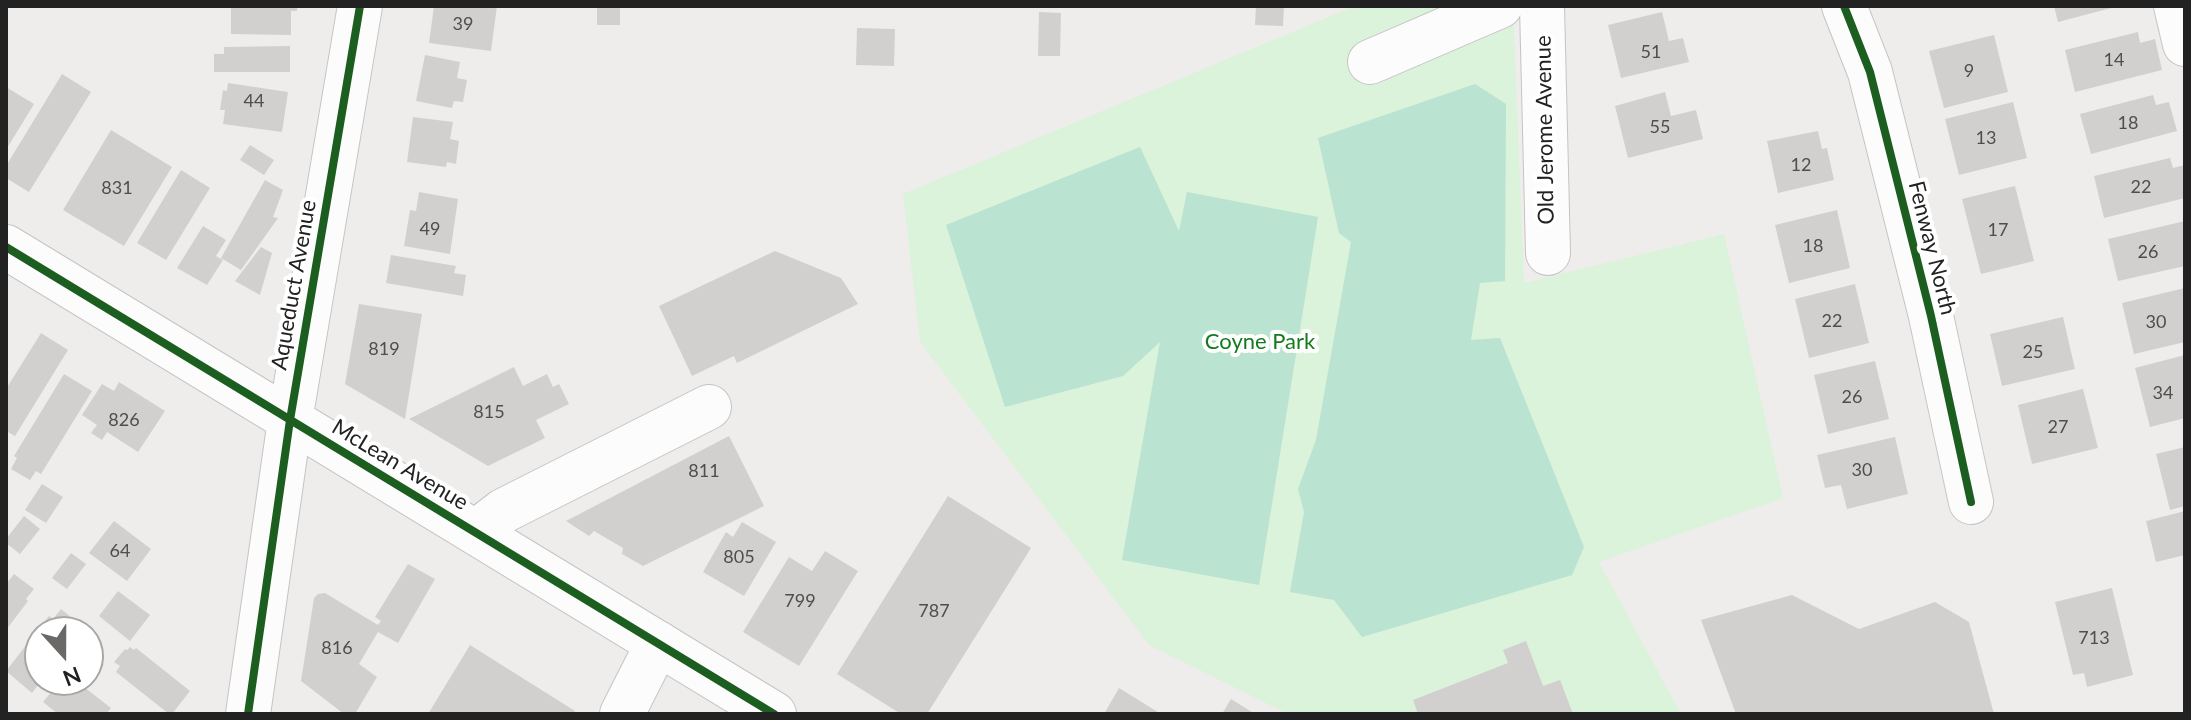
<!DOCTYPE html>
<html>
<head>
<meta charset="utf-8">
<style>
  body { margin:0 }
  #map { position:relative; width:2191px; height:720px; overflow:hidden; background:#efedeb; font-family:Lato,sans-serif }
  canvas { display:block }
  .frame { position:absolute; inset:0; border:8px solid #222; pointer-events:none }
  .north { position:absolute; left:24px; top:616px; width:80px; height:80px; box-sizing:border-box; background:#fff; border:2px solid #a7a7a7; border-radius:50%; rotate:159deg; font-size:22px; font-weight:700; line-height:32px; text-align:center; color:#222 }
  .north::after { content:''; display:block; margin:auto; width:28px; height:36px; background:#6a6968; clip-path:polygon(50% 0,100% 100%,50% 72%,0 100%) }
</style>
</head>
<body>
<div id="map">
<canvas width="2191" height="720"></canvas>
<div class="frame"></div>
<div class="north">N</div>
</div>
<script>
const context = document.querySelector('canvas').getContext('2d');
context.lineJoin = 'round';
function fill(path, color) { context.fillStyle = color; context.fill(path, 'evenodd'); }
const poly = rows => new Path2D(rows.map(r => 'M' + r).join(''));
function strokePath(path, color, width, dash) { context.strokeStyle = color; context.lineWidth = width; context.lineCap = dash ? 'butt' : 'round'; context.setLineDash(dash || []); context.stroke(path); }
function drawText(font, color, halo, rows, align = 'center') {
  context.font = font + ' Lato,sans-serif'; context.lineWidth = 8; context.setLineDash([]); context.textBaseline = 'middle'; context.strokeStyle = halo; context.fillStyle = color; for (const [text, x, y, turn = 0] of rows) {
    context.save(); context.translate(x, y); context.rotate((+turn || 0) * Math.PI / 180); context.textAlign = isNaN(turn) ? turn : align; if (halo) context.strokeText(text, 0, 0); context.fillText(text, 0, 0); context.restore();
  }
}
fill(poly([
  [1355,6,1513,6,1524,283,1724,234,1783,498,1599,562,1681,714,1288,714,1149,645,920,342,903,194]
]), '#dbf2db');
fill(poly([
  [1475,84,1506,104,1505,281,1480,283,1471,340,1500,338,1584,547,1572,575,1362,637,1334,600,1290,592,1304,512,1298,489,1316,440,1351,242,1339,233,1318,138],
  [1140,147,1179,231,1187,192,1318,217,1259,585,1122,560,1160,342,1123,376,1005,407,946,225]
]), '#bae3d1');
fill(poly([
  [231,6,297,6,297,11,291,11,291,35,231,34],
  [434,6,497,6,491,51,429,43],
  [597,6,620,6,620,25,597,25],
  [1256,6,1284,6,1283,26,1255,25],
  [2054,6,2114,6,2115,7,2058,22],
  [1039,12,1061,13,1060,56,1038,56],
  [1662,12,1669,41,1683,38,1689,62,1621,78,1608,25],
  [857,28,895,29,894,66,856,65],
  [2138,32,2140,43,2155,39,2162,70,2075,92,2065,50],
  [1994,35,2008,92,1944,108,1929,51],
  [290,46,290,72,214,72,214,54,224,54,224,47],
  [425,55,460,62,457,78,467,80,463,102,454,101,452,108,416,101],
  [62,74,91,92,29,192,6,178,6,166],
  [228,83,288,92,282,132,223,124,225,110,220,110,223,90,227,91],
  [6,87,34,104,6,150],
  [1665,92,1671,116,1696,110,1703,139,1628,158,1615,106],
  [2153,95,2156,105,2169,102,2177,131,2091,154,2080,114],
  [2013,102,2027,158,1959,175,1945,119],
  [413,117,453,122,450,139,459,141,456,164,447,162,446,167,407,162],
  [111,130,172,167,124,246,63,210],
  [1818,131,1822,149,1827,148,1834,180,1778,193,1767,141],
  [250,145,274,160,264,175,240,160],
  [2170,158,2173,168,2185,165,2185,198,2104,218,2094,176],
  [181,170,210,188,166,260,137,243],
  [265,180,283,190,273,217,278,218,241,270,221,258],
  [2015,186,2034,261,1981,274,1962,199],
  [419,192,458,199,450,254,404,246,410,210,416,211],
  [1837,210,1850,268,1789,283,1775,225],
  [2185,221,2185,266,2118,281,2108,239],
  [203,226,226,240,216,256,223,260,207,285,177,268],
  [261,247,272,253,260,295,235,281],
  [775,251,841,278,858,304,737,363,734,356,692,376,659,306],
  [391,255,456,266,454,273,466,275,463,296,386,283],
  [1855,284,1869,343,1809,358,1795,299],
  [2185,288,2185,342,2134,354,2122,303],
  [359,304,422,314,405,419,345,384],
  [2063,317,2075,369,2002,386,1990,334],
  [41,333,68,350,15,436,6,431,6,389],
  [2185,355,2185,418,2150,427,2135,368],
  [1875,361,1889,419,1828,434,1814,375],
  [514,367,523,386,547,374,553,387,559,384,569,404,536,420,545,438,488,466,409,419],
  [64,374,92,391,41,474,36,471,30,480,11,469,17,458,14,456],
  [119,382,165,411,138,452,107,432,102,440,91,433,97,425,82,415,102,384,114,391],
  [2083,389,2098,448,2032,464,2018,405],
  [729,436,764,506,643,566,622,554,623,548,594,531,589,536,566,521],
  [1895,437,1908,494,1847,509,1841,485,1825,488,1817,455],
  [2185,447,2185,506,2170,510,2156,454],
  [42,484,63,497,46,523,25,510],
  [948,496,1031,548,927,714,901,714,837,674],
  [2185,511,2185,555,2156,562,2146,521],
  [24,516,40,529,20,554,6,543,6,539],
  [114,521,151,549,127,581,89,553],
  [742,522,776,542,744,596,703,572,726,532,733,537],
  [825,551,858,571,799,666,743,632,789,557,812,571],
  [71,553,86,564,67,589,52,578],
  [408,564,435,579,398,643,378,632,359,664,377,677,355,714,344,714,301,681,314,598,318,594,325,593,378,625,381,621,375,617],
  [14,574,34,589,26,599,28,601,6,630,6,584],
  [2112,588,2133,675,2087,687,2084,673,2073,675,2055,602],
  [118,591,150,615,130,641,99,616],
  [1792,595,1859,629,1935,602,1969,622,1994,714,1736,714,1701,620],
  [61,609,81,625,75,632,40,632,40,680,42,680,32,693,6,671,49,616,53,619],
  [1526,641,1543,686,1560,680,1573,714,1418,714,1413,700,1508,663,1503,650],
  [470,645,575,711,573,714,428,714],
  [130,647,134,650,136,648,190,691,172,714,169,714,116,672,120,666,114,662,125,649,127,650],
  [61,680,75,680,111,708,106,714,58,714,43,702],
  [1119,688,1161,714,1104,714],
  [1231,699,1255,714,1222,714]
]), '#d2d0ce');
const minor = poly([
  [1542,6,1548,253],
  [1844,6,1870,72,1931,316,1971,502],
  [2176,6,2185,44],
  [1370,62,1500,6],
  [6,247,774,714],
  [476,532,503,511,709,407],
  [248,714,290,420,360,6],
  [622,714,658,643]
]);
strokePath(minor, '#c5c4c3', 46);
strokePath(minor, '#fdfcfc', 44);
strokePath(poly([
  [1844,6,1870,72,1931,316,1971,502],
  [6,247,774,714],
  [248,714,290,420,360,6]
]), '#1b5e20', 8);
drawText('18px', '#4e4e4d', null, [
  ["39",463,24],
  ["51",1651,52],
  ["14",2114,60],
  ["9",1969,71],
  ["44",254,101],
  ["18",2128,123],
  ["55",1660,127],
  ["13",1986,138],
  ["12",1801,165],
  ["22",2141,187],
  ["831",117,188],
  ["49",430,229],
  ["17",1998,230],
  ["18",1813,246],
  ["26",2148,252],
  ["22",1832,321],
  ["30",2156,322],
  ["819",384,349],
  ["25",2033,352],
  ["34",2163,393],
  ["26",1852,397],
  ["815",489,412],
  ["826",124,420],
  ["27",2058,427],
  ["30",1862,470],
  ["811",704,471],
  ["64",120,551],
  ["805",739,557],
  ["799",800,601],
  ["787",934,611],
  ["713",2094,638],
  ["816",337,648]
]);
drawText('22px', '#222', '#fff', [
  ["Old Jerome Avenue",1545,130,-91],
  ["Fenway North",1932,248,76],
  ["Aqueduct Avenue",294,285,-80],
  ["McLean Avenue",400,465,31]
]);
drawText('22px', '#147b1c', '#fff', [
  ["Coyne Park",1260,342]
]);
</script>
</body>
</html>
